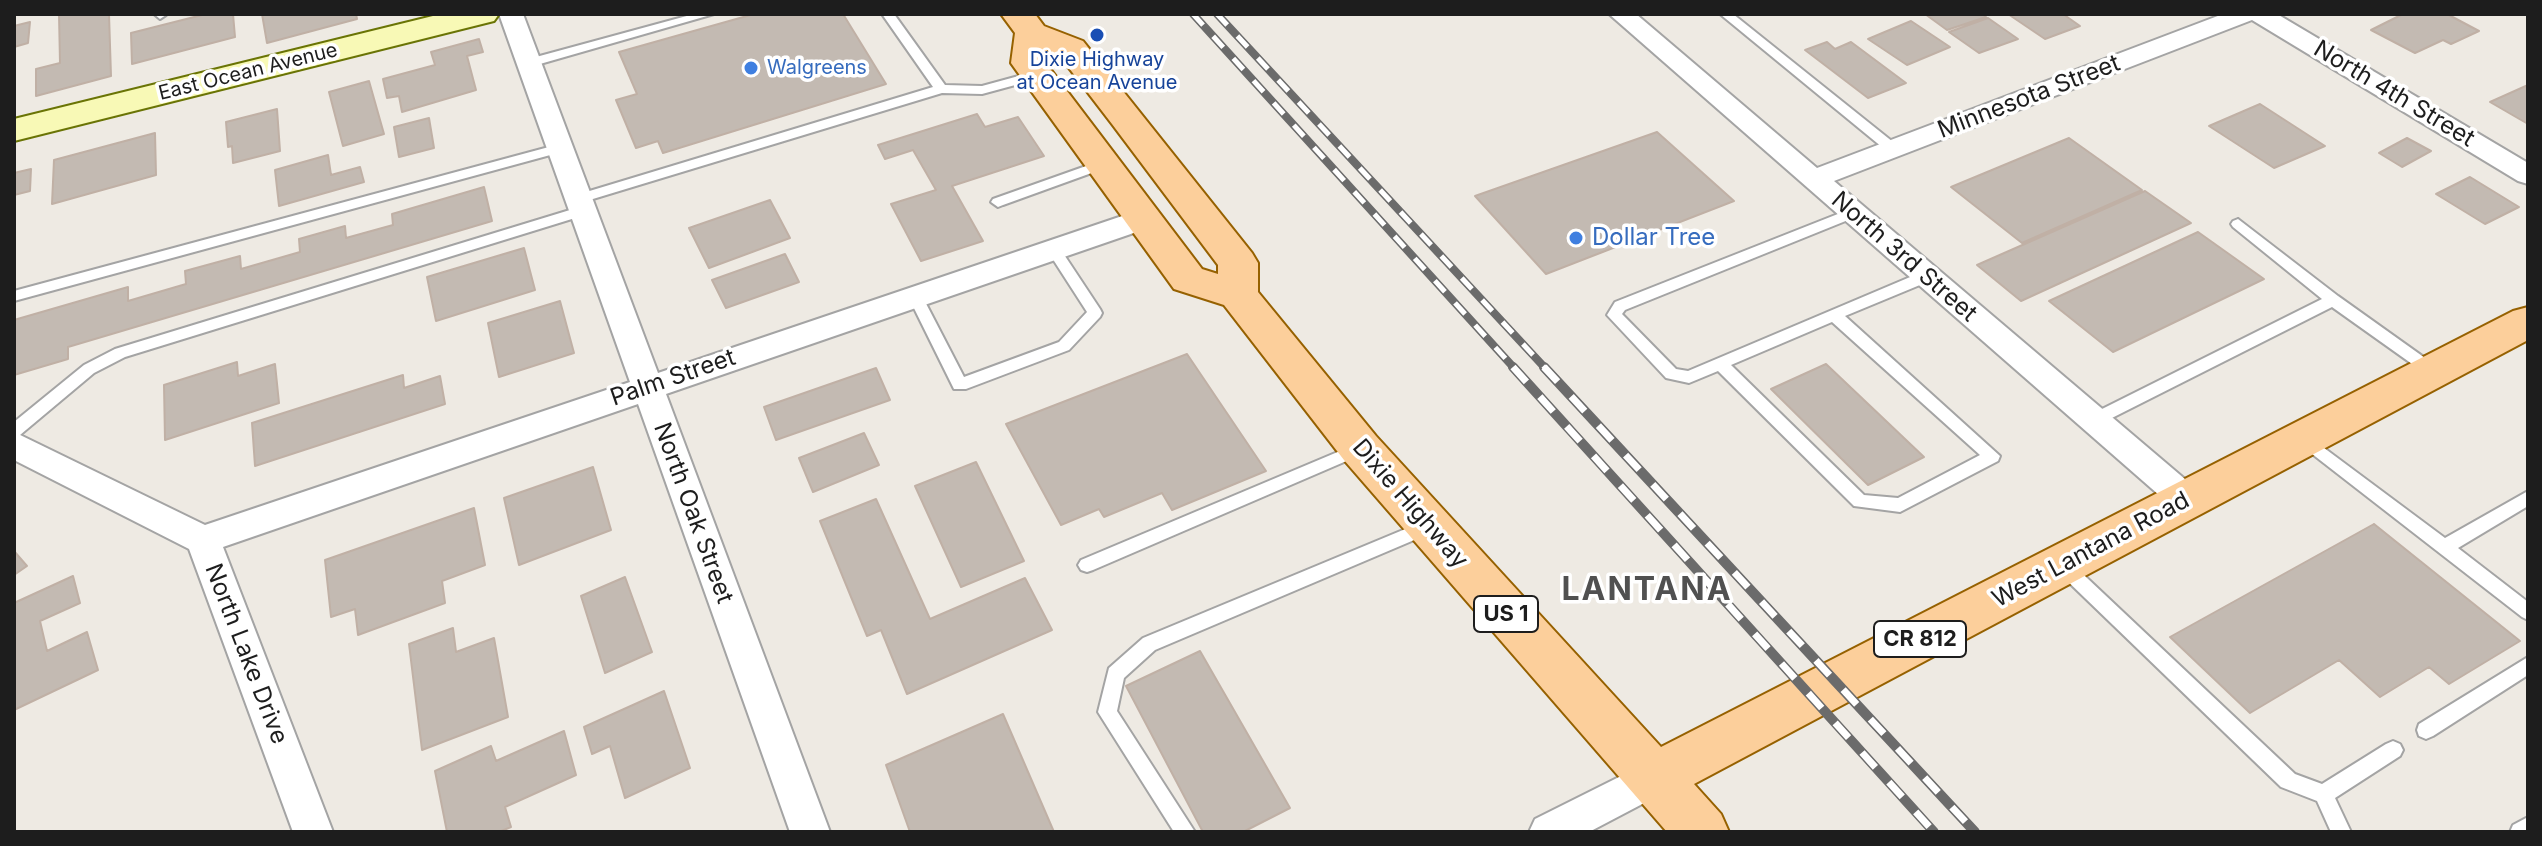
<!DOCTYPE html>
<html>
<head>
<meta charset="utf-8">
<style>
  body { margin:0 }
  #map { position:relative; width:2542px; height:846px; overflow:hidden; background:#eeeae3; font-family:Inter,sans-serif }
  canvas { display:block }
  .frame { position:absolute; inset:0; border:16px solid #1d1d1d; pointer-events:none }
</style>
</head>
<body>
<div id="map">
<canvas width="2542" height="846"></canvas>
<div class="frame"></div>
</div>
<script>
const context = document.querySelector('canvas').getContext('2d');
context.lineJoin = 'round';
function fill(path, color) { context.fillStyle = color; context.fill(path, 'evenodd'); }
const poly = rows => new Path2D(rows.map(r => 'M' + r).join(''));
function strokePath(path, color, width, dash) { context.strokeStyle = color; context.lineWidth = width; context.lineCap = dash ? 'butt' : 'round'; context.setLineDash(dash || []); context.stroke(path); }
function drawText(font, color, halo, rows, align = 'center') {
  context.font = font + ' Inter,sans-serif'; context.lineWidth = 7; context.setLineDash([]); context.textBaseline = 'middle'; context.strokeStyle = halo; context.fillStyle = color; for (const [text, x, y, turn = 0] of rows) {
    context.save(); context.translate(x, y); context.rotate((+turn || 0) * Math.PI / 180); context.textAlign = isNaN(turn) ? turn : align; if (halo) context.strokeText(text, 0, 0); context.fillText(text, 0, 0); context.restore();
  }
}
const building = poly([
  [59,14,109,14,111,76,36,96,36,69,60,63,59,14],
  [206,14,233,14,235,37,132,64,131,33,206,14],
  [262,14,356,14,357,19,267,43,262,14],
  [754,14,843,14,886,84,663,153,658,141,636,148,616,100,637,94,619,52,754,14],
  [1925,14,1982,14,1986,17,1947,30,1925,14],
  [2008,14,2063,14,2080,26,2045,39,2008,14],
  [2403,14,2447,14,2479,31,2451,44,2443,40,2415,53,2371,30,2403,14],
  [1988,18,2018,39,1979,53,1949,32,1988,18],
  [1911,21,1950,47,1907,65,1868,39,1911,21],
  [30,22,28,43,14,47,14,26,30,22],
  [479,39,483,52,467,56,476,90,402,112,399,96,387,98,383,79,435,65,431,52,479,39],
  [1827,42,1835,49,1851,42,1906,83,1868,98,1805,50,1827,42],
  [369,81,384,134,343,146,329,92,369,81],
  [2528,85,2528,124,2490,102,2528,85],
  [2260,104,2325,146,2274,168,2209,126,2260,104],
  [277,109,280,151,233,163,232,146,228,147,226,122,277,109],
  [977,114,985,127,1018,117,1044,156,952,186,983,241,921,261,891,204,936,190,913,150,885,159,878,145,977,114],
  [429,118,434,148,399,157,394,127,429,118],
  [1657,132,1734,201,1546,274,1475,196,1657,132],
  [155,133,156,175,52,204,54,160,155,133],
  [2069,138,2142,190,2022,243,1951,187,2069,138],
  [2407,138,2431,151,2402,167,2379,153,2407,138],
  [328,155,331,175,360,167,364,182,279,206,275,170,328,155],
  [31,169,30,191,14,195,14,173,31,169],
  [2470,177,2519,207,2485,224,2436,194,2470,177],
  [484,187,492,221,68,347,68,359,14,375,14,320,128,287,128,301,186,284,185,271,240,256,241,269,300,252,299,239,345,226,346,238,393,225,392,214,484,187],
  [2145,191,2191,223,2021,301,1977,265,2145,191],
  [770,200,790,238,709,268,689,228,770,200],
  [2198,232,2264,279,2113,352,2049,301,2198,232],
  [524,248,535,290,436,321,427,277,524,248],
  [785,254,799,282,726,308,712,280,785,254],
  [560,301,574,353,499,377,488,323,560,301],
  [1187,354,1266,471,1172,510,1162,493,1104,517,1099,509,1061,525,1006,424,1187,354],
  [237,362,238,376,275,364,279,403,165,440,164,385,237,362],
  [1826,364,1924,457,1868,485,1771,389,1826,364],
  [876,368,890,400,776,440,764,407,876,368],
  [403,375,404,388,440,376,445,404,255,466,252,423,403,375],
  [864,433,879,465,813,492,799,458,864,433],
  [976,462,1024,561,961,587,915,486,976,462],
  [593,467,611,530,519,565,504,498,593,467],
  [876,499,930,619,1025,578,1052,630,907,694,881,630,867,636,820,521,876,499],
  [474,508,485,565,442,581,445,603,358,635,355,609,331,617,325,560,474,508],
  [2374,524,2520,641,2449,684,2429,667,2380,697,2339,660,2250,713,2170,637,2374,524],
  [14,551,27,566,14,575,14,551],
  [73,576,80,603,40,621,47,651,87,632,98,670,14,710,14,603,73,576],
  [625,577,652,652,605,673,581,596,625,577],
  [453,628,456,652,494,638,508,717,422,750,409,644,453,628],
  [1200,651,1290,808,1243,832,1203,832,1126,686,1200,651],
  [664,691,690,768,625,798,610,746,592,754,584,727,664,691],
  [1003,714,1054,832,910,832,886,765,1003,714],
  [564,731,576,775,505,807,511,827,499,832,447,832,435,771,491,746,496,761,564,731]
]);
fill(building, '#c3bab2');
strokePath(building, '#c0b0a5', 2);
const service = poly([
  [154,14,166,14,166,15,160,19,154,14],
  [694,14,714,14,533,66,525,66,523,63,525,60,694,14],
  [882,14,894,14,945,85,982,86,1037,71,1043,75,1041,78,982,94,942,93,583,202,578,204,571,199,573,196,933,87,882,14],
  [1720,14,1733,14,1898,146,1898,152,1888,152,1720,14],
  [560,144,567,148,565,151,14,301,14,291,560,144],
  [1103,160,1108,161,1108,167,1003,205,998,207,991,202,993,199,1103,160],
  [583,206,590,211,588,214,125,357,94,373,20,435,14,437,14,422,84,365,115,349,583,206],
  [1853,208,1858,210,1860,213,1858,216,1625,310,1622,314,1676,369,1688,371,1922,272,1932,272,1934,276,1932,280,1845,316,2000,456,1998,461,1900,512,1854,506,1718,371,1689,383,1666,378,1607,315,1615,302,1853,208],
  [1832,322,1980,455,1898,498,1864,495,1731,365,1832,322],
  [2238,219,2338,296,2439,368,2442,372,2439,376,2429,376,2332,307,2100,424,2088,424,2086,420,2088,416,2322,299,2233,227,2231,224,2233,221,2238,219],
  [1054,245,1059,247,1100,309,1102,313,1100,317,1069,350,966,389,954,389,908,296,910,292,920,292,964,377,1059,342,1087,312,1047,250,1054,245],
  [2304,433,2445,538,2528,491,2528,506,2458,548,2528,602,2528,620,2522,617,2298,443,2296,439,2298,435,2304,433],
  [1359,443,1365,445,1367,449,1365,453,1093,570,1087,572,1081,570,1078,565,1081,560,1359,443],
  [1427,520,1433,522,1435,527,1433,532,1155,650,1124,678,1117,711,1195,832,1174,832,1098,712,1109,668,1143,638,1427,520],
  [2063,559,2069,561,2295,774,2322,784,2386,744,2393,741,2400,744,2403,750,2400,756,2335,798,2351,832,2331,832,2317,801,2281,787,2057,571,2054,566,2057,561,2063,559],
  [2528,657,2528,675,2433,736,2426,739,2419,736,2417,730,2419,724,2528,657],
  [2528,817,2528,832,2510,832,2513,825,2528,817]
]);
const minor = poly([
  [499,14,523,14,658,373,1134,212,1144,210,1154,212,1158,219,1154,226,666,394,830,832,790,832,638,404,223,547,333,832,293,832,189,549,14,460,14,432,205,525,630,382,499,14],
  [1609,14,1636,14,1817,168,2223,14,2277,14,2528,163,2528,184,2518,181,2252,20,1834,181,2199,491,2204,500,2199,509,2187,513,2175,509,1609,14],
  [1653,760,1667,765,1672,778,1667,791,1589,832,1529,832,1535,819,1653,760]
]);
const secondary = poly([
  [441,14,499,14,494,21,14,141,14,119,441,14]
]);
const primary = poly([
  [1001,14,1035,14,1044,26,1083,41,1252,253,1258,263,1258,292,1376,436,1661,747,2513,311,2528,307,2528,340,1694,784,1721,814,1729,832,1667,832,1344,460,1224,305,1174,289,1011,63,1015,33,1001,14],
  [1047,50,1059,55,1112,124,1218,265,1218,274,1202,269,1045,62,1047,50]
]);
strokePath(service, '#a4a4a4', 4);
strokePath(minor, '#a4a4a4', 4);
strokePath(secondary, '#6a7405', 4);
strokePath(primary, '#966100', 4);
fill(service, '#fff');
fill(minor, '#fff');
fill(secondary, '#f8f9b6');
fill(primary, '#fccf9b');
const railFar1 = poly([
  [1193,14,1515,369],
  [1217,14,1546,369]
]);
const rail = poly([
  [1513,367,1934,832],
  [1544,367,1975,832]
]);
strokePath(railFar1, '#6b6b6b', 8);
strokePath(rail, '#6b6b6b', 10);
strokePath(railFar1, '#fff', 5, [15]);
strokePath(rail, '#fff', 7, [20]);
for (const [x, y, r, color] of [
  [1097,35,8,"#1a4fb4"],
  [751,68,8,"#3f7fe0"],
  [1576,238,8,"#3f7fe0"]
]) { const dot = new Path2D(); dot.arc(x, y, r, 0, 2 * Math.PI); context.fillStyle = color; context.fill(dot); strokePath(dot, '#fff', 3); }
drawText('20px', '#164399', '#fff', [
  ["Dixie Highway",1097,60],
  ["at Ocean Avenue",1097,83]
]);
drawText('20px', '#366cbe', '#fff', [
  ["Walgreens",767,68]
], 'left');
drawText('20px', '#1d1d1d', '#fff', [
  ["East Ocean Avenue",248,72,-14]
]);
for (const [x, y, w] of [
  [1506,614,64],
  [1920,639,92]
]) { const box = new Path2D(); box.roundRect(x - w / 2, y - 18, w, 36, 6); context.fillStyle = '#fff'; context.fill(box); strokePath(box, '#1d1d1d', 2); }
drawText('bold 22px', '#1d1d1d', null, [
  ["US 1",1506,614],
  ["CR 812",1920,639]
]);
drawText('24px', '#1d1d1d', '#fff', [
  ["North 4th Street",2394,94,31],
  ["Minnesota Street",2029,97,-21],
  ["North 3rd Street",1904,257,41],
  ["Palm Street",673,378,-19],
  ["Dixie Highway",1410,504,49],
  ["North Oak Street",693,513,70],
  ["West Lantana Road",2091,550,-28],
  ["North Lake Drive",246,654,69]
]);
drawText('24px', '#366cbe', '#fff', [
  ["Dollar Tree",1592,238]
], 'left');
context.letterSpacing = '2px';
drawText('bold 32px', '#505050', '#fff', [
  ["LANTANA",1647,590]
]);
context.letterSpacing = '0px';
</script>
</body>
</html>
